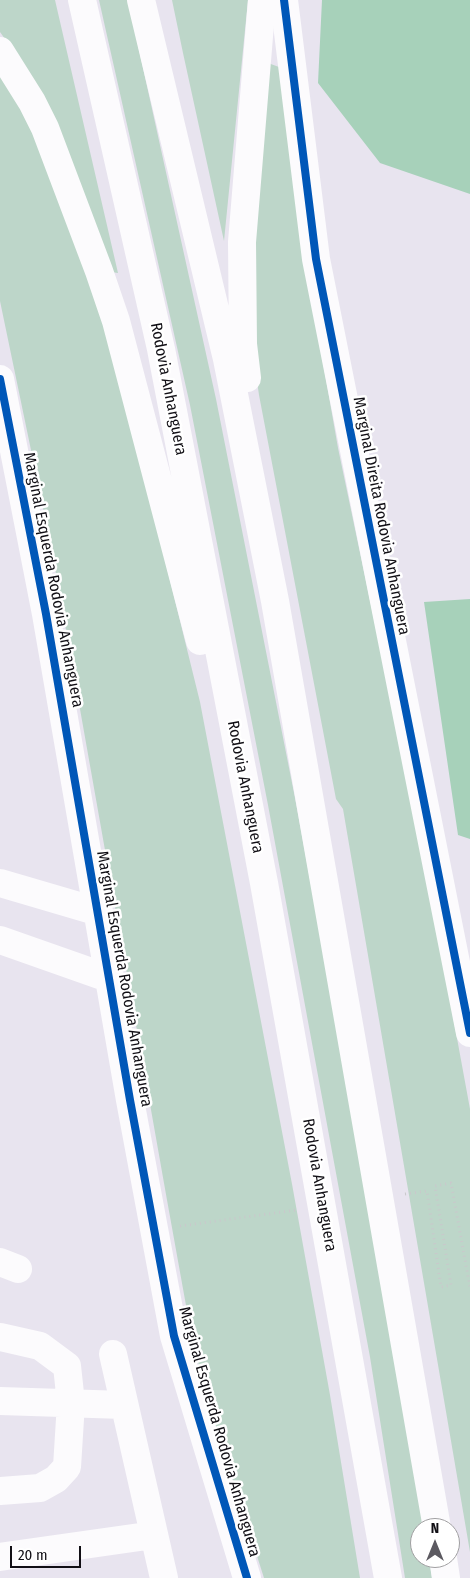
<!DOCTYPE html>
<html>
<head>
<meta charset="utf-8">
<style>
  body { margin:0 }
  #map { position:relative; width:470px; height:1578px; overflow:hidden; background:#e8e4ef; font-family:"Fira Sans Condensed",sans-serif }
  canvas { display:block }
  .north { position:absolute; left:410px; top:1518px; width:50px; height:50px; box-sizing:border-box; background:#fff; border:1px solid #a09fa1; border-radius:50%; rotate:0deg; font-size:14px; font-weight:700; line-height:20px; text-align:center; color:#110f15 }
  .north::after { content:''; display:block; margin:auto; width:18px; height:22px; background:#5c5a61; clip-path:polygon(50% 0,100% 100%,50% 72%,0 100%) }
  .scale { position:absolute; left:10px; top:1546px; width:71px; height:22px; box-sizing:border-box; border:2px solid #110f15; border-top:0; padding-left:6px; font-size:15px; line-height:18px; white-space:nowrap; color:#110f15; -webkit-text-stroke:4px #fff; paint-order:stroke }
</style>
</head>
<body>
<div id="map">
<canvas width="470" height="1578"></canvas>
<div class="north">N</div>
<div class="scale">20 m</div>
</div>
<script>
const context = document.querySelector('canvas').getContext('2d');
context.lineJoin = 'round';
function fill(path, color) { context.fillStyle = color; context.fill(path, 'evenodd'); }
const poly = rows => new Path2D(rows.map(r => 'M' + r).join(''));
function strokePath(path, color, width, dash) { context.strokeStyle = color; context.lineWidth = width; context.lineCap = dash ? 'butt' : 'round'; context.setLineDash(dash || []); context.stroke(path); }
function drawText(font, color, halo, rows, align = 'center') {
  context.font = font + ' "Fira Sans Condensed",sans-serif'; context.lineWidth = 5; context.setLineDash([]); context.textBaseline = 'middle'; context.strokeStyle = halo; context.fillStyle = color; for (const [text, x, y, turn = 0] of rows) {
    context.save(); context.translate(x, y); context.rotate((+turn || 0) * Math.PI / 180); context.textAlign = isNaN(turn) ? turn : align; if (halo) context.strokeText(text, 0, 0); context.fillText(text, 0, 0); context.restore();
  }
}
fill(poly([
  [0,0,55,0,118,273,111,272,20,60,0,32],
  [99,0,128,0,216,399,295,798,364,1172,424,1528,420,1528,420,1558,429,1558,432,1578,405,1578,370,1357,268,805,190,405],
  [172,0,248,0,224,241,183,53],
  [268,63,279,67,305,260,338,448,423,853,470,1109,470,1552,343,809,336,799,259,395,253,354,250,298],
  [0,67,31,125,112,345,200,702,292,1184,330,1395,360,1578,264,1578,205,1392,189,1322,167,1200,52,551,0,301]
]), '#bdd6c9');
fill(poly([
  [322,0,470,0,470,194,380,163,318,83],
  [470,599,470,839,458,835,424,602]
]), '#a7d1ba');
strokePath(poly([
  [405,1194,427,1191,441,1287,451,1285,435,1186,451,1183,470,1287],
  [180,1226,297,1210]
]), '#c9c8cb', 3, [1, 4]);
strokePath(poly([
  [284,0,316,259,470,1033],
  [0,379,46,614,130,1100,174,1336,247,1578],
  [0,883,99,912],
  [0,940,111,979],
  [0,1262,18,1269],
  [0,1337,40,1346,67,1366,71,1403,67,1467,56,1479,40,1488,0,1491],
  [113,1354,164,1578],
  [0,1401,124,1405],
  [0,1557,154,1535]
]), '#fcfbfd', 28);
strokePath(poly([
  [82,0,161,349,264,883,388,1578],
  [141,0,227,359,275,601,437,1528],
  [0,51,32,102,45,128,99,271,116,321,200,641],
  [247,378,243,344,242,242,262,0],
  [443,1558,446,1578]
]), '#fcfbfd', 28);
strokePath(poly([
  [284,0,316,259,470,1033],
  [0,379,46,614,130,1100,174,1336,247,1578]
]), '#0057b8', 8);
drawText('16px', '#110f15', '#fff', [
  ["Rodovia Anhanguera",168,389,79],
  ["Marginal Direita Rodovia Anhanguera",381,516,79],
  ["Marginal Esquerda Rodovia Anhanguera",53,580,79],
  ["Rodovia Anhanguera",245,787,79],
  ["Marginal Esquerda Rodovia Anhanguera",124,979,80],
  ["Rodovia Anhanguera",319,1185,80],
  ["Marginal Esquerda Rodovia Anhanguera",219,1432,74]
]);
</script>
</body>
</html>
